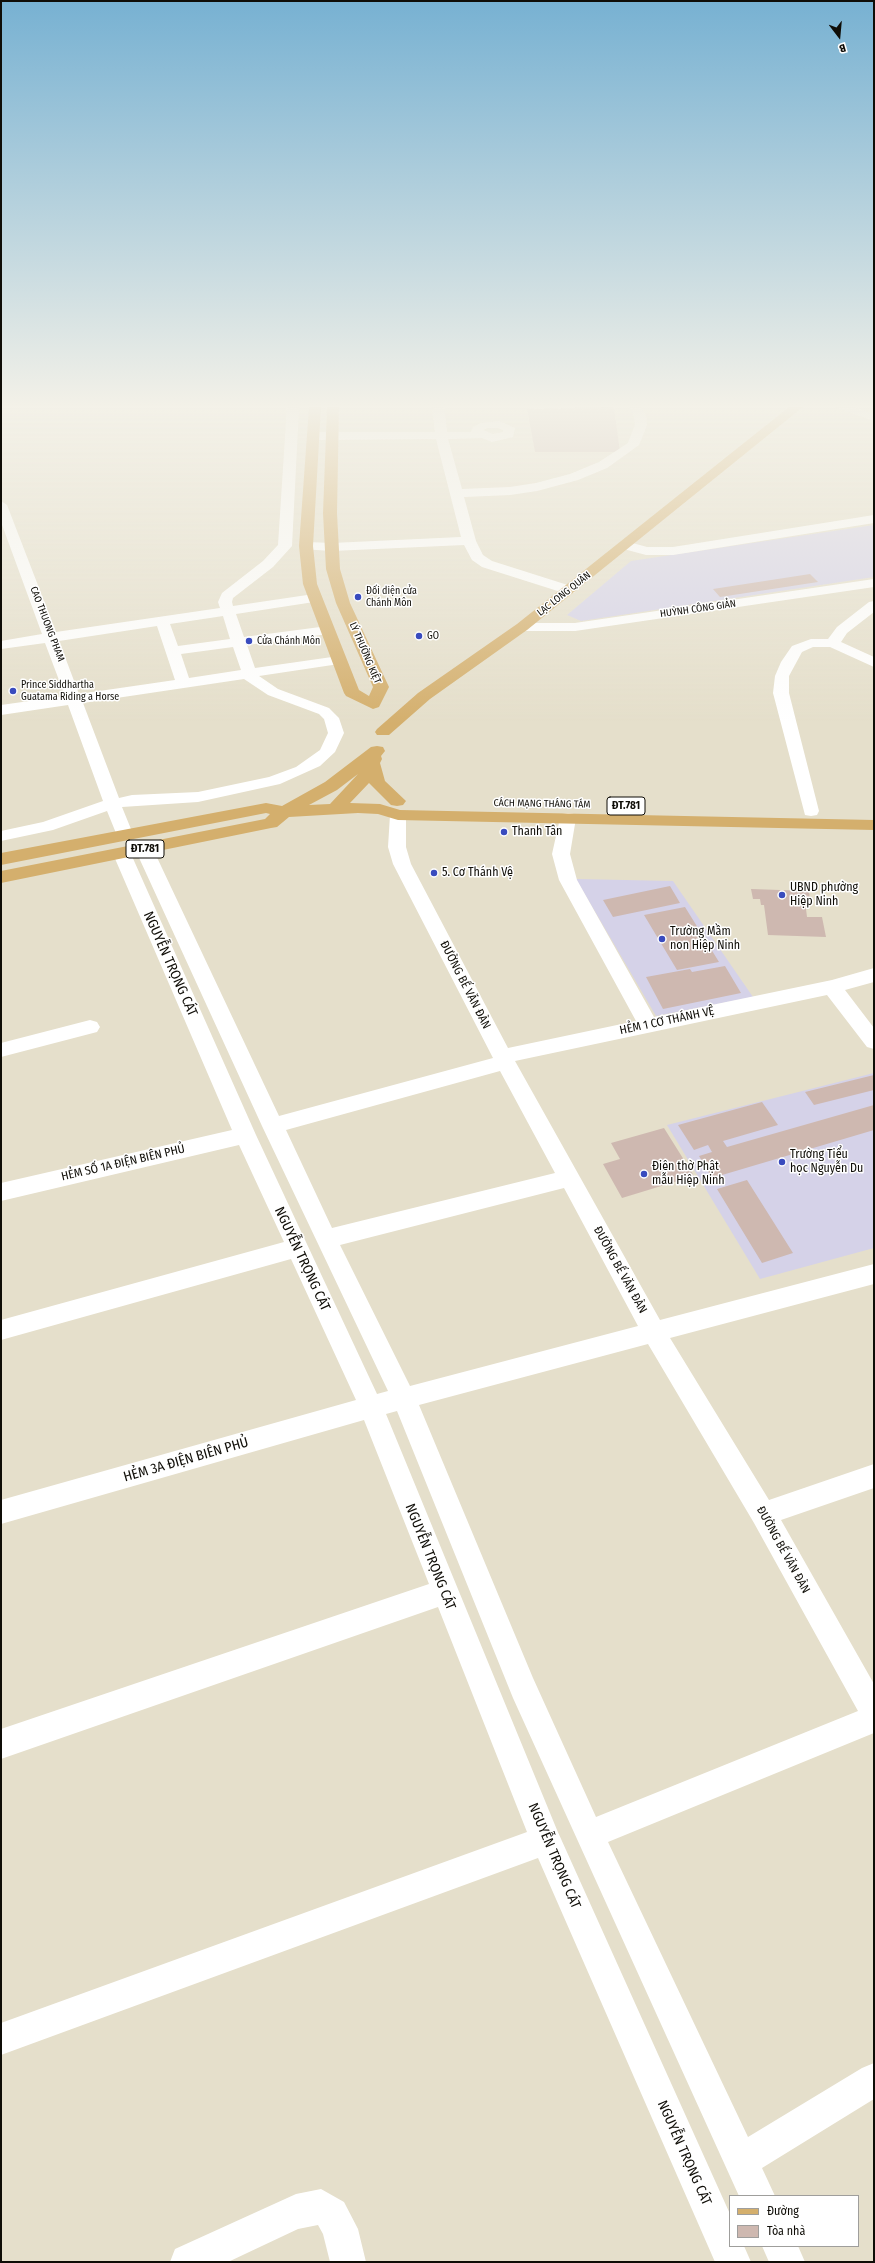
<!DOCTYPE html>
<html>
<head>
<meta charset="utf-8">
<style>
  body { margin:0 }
  #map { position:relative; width:875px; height:2263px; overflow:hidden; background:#e5dfcb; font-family:"Fira Sans Condensed",sans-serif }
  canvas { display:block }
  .frame { position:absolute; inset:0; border:2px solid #0f0d07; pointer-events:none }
  .legend { position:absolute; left:729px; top:2195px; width:130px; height:52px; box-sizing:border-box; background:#fff; border:1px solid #9f9e9c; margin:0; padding:5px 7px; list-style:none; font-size:12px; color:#0f0d07 }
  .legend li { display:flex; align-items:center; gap:8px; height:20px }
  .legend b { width:20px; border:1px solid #9f9e9c }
  .north { position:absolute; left:819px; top:16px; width:40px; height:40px; -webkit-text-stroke:3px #fff; paint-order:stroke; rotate:164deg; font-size:11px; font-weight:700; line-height:16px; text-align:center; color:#0f0d07 }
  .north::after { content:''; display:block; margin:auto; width:14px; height:18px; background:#0f0d07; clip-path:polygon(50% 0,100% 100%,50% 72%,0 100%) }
</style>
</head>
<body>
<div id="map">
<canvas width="875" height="2263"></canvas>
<div class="frame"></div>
<ul class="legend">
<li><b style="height:5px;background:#d4af6d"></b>Đường</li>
<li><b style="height:11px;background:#ceb8b0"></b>Tòa nhà</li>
</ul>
<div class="north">B</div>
</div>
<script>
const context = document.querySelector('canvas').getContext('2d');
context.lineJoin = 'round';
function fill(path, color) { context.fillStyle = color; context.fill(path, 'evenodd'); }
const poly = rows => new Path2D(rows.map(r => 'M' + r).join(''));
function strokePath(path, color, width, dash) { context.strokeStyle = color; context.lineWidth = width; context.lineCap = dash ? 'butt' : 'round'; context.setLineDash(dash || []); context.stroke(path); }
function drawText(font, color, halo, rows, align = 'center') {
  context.font = font + ' "Fira Sans Condensed",sans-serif'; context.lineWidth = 3; context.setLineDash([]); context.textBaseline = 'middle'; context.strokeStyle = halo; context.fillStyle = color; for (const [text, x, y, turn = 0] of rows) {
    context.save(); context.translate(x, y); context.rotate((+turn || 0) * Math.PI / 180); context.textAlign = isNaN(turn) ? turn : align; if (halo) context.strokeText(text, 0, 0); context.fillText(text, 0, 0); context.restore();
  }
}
fill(poly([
  [874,525,874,577,581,621,567,615,631,561],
  [576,879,673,881,753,997,656,1016],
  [874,1073,874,1248,760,1279,667,1125]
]), '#d5d2e8');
fill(poly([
  [614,407,620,452,535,452,527,409],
  [810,574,818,582,720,597,713,589],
  [670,886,680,903,613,917,603,900],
  [751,889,809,891,810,901,805,901,807,917,822,917,826,937,768,935,764,905,761,905,760,899,753,899],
  [685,907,719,962,677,970,644,915],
  [725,966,741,993,663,1009,646,977,690,969,692,972],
  [874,1075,874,1090,814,1105,805,1092],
  [762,1102,778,1125,723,1141,727,1147,874,1105,874,1130,712,1178,699,1156,712,1152,708,1145,694,1150,678,1125],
  [664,1128,694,1176,622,1198,603,1164,620,1159,611,1143],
  [747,1180,793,1253,762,1263,717,1189]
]), '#ceb8b0');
fill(poly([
  [287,407,299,407,292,546,273,567,233,598,232,602,233,606,314,594,321,598,314,602,236,614,244,637,328,626,333,627,335,630,328,634,247,645,255,668,339,656,344,657,346,660,344,663,339,664,259,676,278,689,329,708,339,718,344,733,335,752,320,766,280,784,198,802,122,807,133,834,130,838,118,838,107,811,53,830,1,841,1,831,43,822,103,801,68,705,1,715,1,705,65,696,45,643,1,649,1,641,42,634,1,522,1,501,7,505,56,632,220,608,218,602,222,593,263,561,278,545,287,407],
  [223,616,230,639,178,646,170,624,223,616],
  [157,626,175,680,79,694,59,641,157,626],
  [233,647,241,670,189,678,181,654,233,647],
  [244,679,268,695,319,714,324,719,328,733,320,750,296,767,269,777,198,792,132,795,119,798,83,703,244,679],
  [432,407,444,407,447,432,471,432,473,427,481,423,499,421,515,428,513,437,492,442,482,438,448,439,462,489,510,487,536,483,570,474,599,462,628,443,635,425,634,416,629,407,641,407,646,416,647,425,639,445,607,468,578,480,537,491,510,495,464,497,476,541,483,555,492,561,574,587,576,590,574,593,564,593,482,567,472,560,464,545,332,551,301,549,299,546,306,542,332,543,461,537,436,439,314,440,308,436,314,432,435,432,432,407],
  [487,428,498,428,503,430,503,432,493,434,483,430,487,428],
  [836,407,853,407,874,414,874,421,836,407],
  [874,515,874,523,673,555,646,555,620,548,618,545,625,541,647,547,673,547,874,515],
  [874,579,874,587,575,631,522,631,515,627,522,623,575,623,874,579],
  [874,601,874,612,847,633,841,642,874,657,874,667,830,647,813,647,802,652,789,676,789,693,819,811,817,815,811,816,805,815,773,693,775,676,781,662,792,646,811,639,828,639,837,627,869,602,874,601],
  [398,810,404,811,406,815,406,847,411,864,508,1048,636,1021,559,880,552,854,560,818,562,814,568,813,574,814,576,818,570,854,577,880,654,1017,832,980,874,968,874,982,845,990,874,1028,874,1049,867,1047,827,995,515,1061,660,1320,874,1264,874,1284,670,1338,769,1500,874,1464,874,1488,781,1520,874,1684,874,1733,608,1842,748,2137,862,2068,874,2063,874,2099,762,2168,775,2196,739,2196,513,1698,397,1411,386,1414,557,1830,730,2214,730,2246,744,2246,751,2262,715,2262,538,1858,1,2055,1,2023,527,1832,438,1607,1,1759,1,1729,429,1584,364,1420,1,1524,1,1500,356,1400,291,1259,1,1340,1,1320,284,1242,239,1145,1,1201,1,1183,232,1130,113,854,116,850,122,849,128,850,131,854,256,1135,377,1394,388,1391,262,1126,135,849,138,845,144,844,150,845,153,849,279,1116,493,1058,393,864,388,847,390,815,392,811,398,810],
  [500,1071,555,1173,332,1228,286,1130,500,1071],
  [564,1188,638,1326,410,1386,340,1245,564,1188],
  [648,1344,754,1523,858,1711,596,1817,533,1678,419,1405,648,1344],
  [90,1020,97,1022,100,1027,97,1032,1,1057,1,1043,90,1020],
  [321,2189,344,2202,358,2229,366,2262,330,2262,323,2234,318,2225,298,2229,228,2262,170,2262,175,2249,296,2194,321,2189],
  [762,2246,798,2246,805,2262,769,2262,762,2246]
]), '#fff');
fill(poly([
  [309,407,321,407,313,546,317,584,359,690,369,696,373,687,336,603,326,569,323,513,327,407,339,407,337,513,340,569,350,603,389,687,379,707,373,709,346,696,344,693,303,584,299,546,309,407],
  [789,407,803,407,527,630,430,699,389,735,377,735,375,732,377,729,418,693,517,624,789,407],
  [377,746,383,747,385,751,381,756,382,759,380,763,385,781,406,801,403,805,397,806,391,805,369,783,350,803,380,804,400,810,874,820,874,830,398,820,378,814,358,813,289,817,277,827,271,828,1,883,1,871,265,819,270,814,266,813,1,865,1,853,266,803,282,806,325,782,371,747,377,746],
  [358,774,330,804,309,805,337,790,358,774]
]), '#d4af6d');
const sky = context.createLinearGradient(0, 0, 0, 724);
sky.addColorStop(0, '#77b1d2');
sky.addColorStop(0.56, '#f3f1e8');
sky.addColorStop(1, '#f3f1e800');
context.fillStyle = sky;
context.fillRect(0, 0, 875, 724);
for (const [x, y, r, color] of [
  [358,597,4,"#394bbe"],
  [419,636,4,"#394bbe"],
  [249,641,4,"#394bbe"],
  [13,691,4,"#394bbe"],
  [504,832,4,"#394bbe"],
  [434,873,4,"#394bbe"],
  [782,895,4,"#394bbe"],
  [662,939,4,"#394bbe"],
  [782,1162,4,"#394bbe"],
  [644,1174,4,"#394bbe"]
]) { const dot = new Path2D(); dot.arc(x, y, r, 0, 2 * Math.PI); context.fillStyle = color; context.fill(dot); strokePath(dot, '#fff', 1.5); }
drawText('10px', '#0f0d07', '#fff', [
  ["Đối diện cửa",366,591],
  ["Chánh Môn",366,603],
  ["GO",427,636],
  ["Cửa Chánh Môn",257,641],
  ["Prince Siddhartha",21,685],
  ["Guatama Riding a Horse",21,697]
], 'left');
drawText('10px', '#0f0d07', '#fff', [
  ["LẠC LONG QUÂN",564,594,-38],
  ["HUỲNH CÔNG GIẢN",698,609,-8],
  ["CAO THUONG PHAM",47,624,69],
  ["LÝ THƯỜNG KIỆT",365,653,67],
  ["CÁCH MẠNG THÁNG TÁM",542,804,1]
]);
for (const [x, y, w] of [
  [626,806,38],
  [145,849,38]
]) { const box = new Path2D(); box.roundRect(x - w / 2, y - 9, w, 18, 3); context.fillStyle = '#fff'; context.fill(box); strokePath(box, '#0f0d07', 1); }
drawText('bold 11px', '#0f0d07', null, [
  ["ĐT.781",626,806],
  ["ĐT.781",145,849]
]);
drawText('12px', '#0f0d07', '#fff', [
  ["Thanh Tân",512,832],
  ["5. Cơ Thánh Vệ",442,873],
  ["UBND phường",790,888],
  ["Hiệp Ninh",790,902],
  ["Trường Mầm",670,932],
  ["non Hiệp Ninh",670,946],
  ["Trường Tiểu",790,1155],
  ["học Nguyễn Du",790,1169],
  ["Điện thờ Phật",652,1167],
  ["mẫu Hiệp Ninh",652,1181]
], 'left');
drawText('12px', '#0f0d07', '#fff', [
  ["ĐƯỜNG BẾ VĂN ĐÀN",465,985,63],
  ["HẺM 1 CƠ THÁNH VỆ",667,1021,-12],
  ["HẺM SỐ 1A ĐIỆN BIÊN PHỦ",123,1163,-13],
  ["ĐƯỜNG BẾ VĂN ĐÀN",620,1270,61],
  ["ĐƯỜNG BẾ VĂN ĐÀN",783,1550,61]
]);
drawText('14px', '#0f0d07', '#fff', [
  ["NGUYỄN TRỌNG CÁT",170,964,66],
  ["NGUYỄN TRỌNG CÁT",302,1259,65],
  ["HẺM 3A ĐIỆN BIÊN PHỦ",186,1460,-16],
  ["NGUYỄN TRỌNG CÁT",430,1557,68],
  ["NGUYỄN TRỌNG CÁT",554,1856,67],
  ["NGUYỄN TRỌNG CÁT",684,2153,66]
]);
</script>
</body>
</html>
